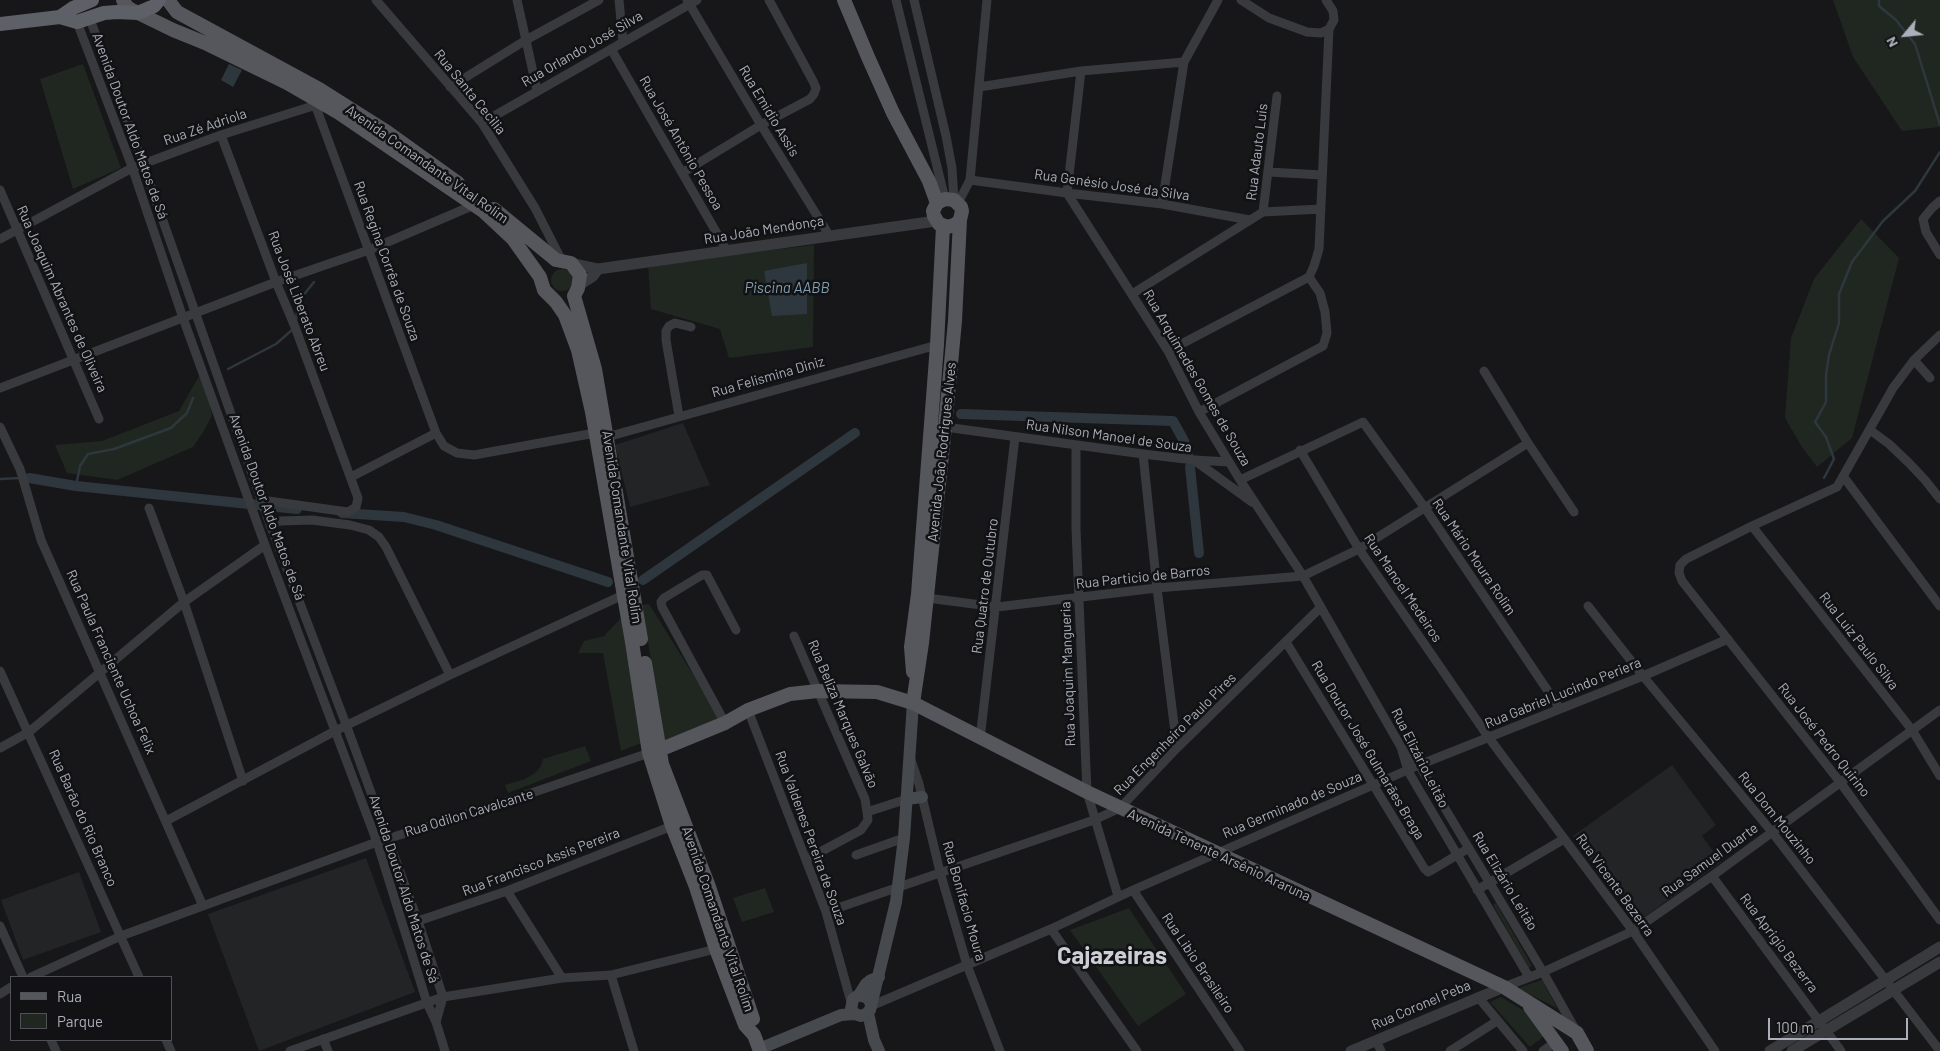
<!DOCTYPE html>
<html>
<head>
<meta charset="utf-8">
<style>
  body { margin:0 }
  #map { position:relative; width:1940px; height:1051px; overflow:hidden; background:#171719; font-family:Barlow,sans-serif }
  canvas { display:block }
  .legend { position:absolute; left:10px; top:976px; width:162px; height:65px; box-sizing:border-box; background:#121214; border:1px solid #4f5156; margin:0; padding:6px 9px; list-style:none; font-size:15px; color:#aaafb9 }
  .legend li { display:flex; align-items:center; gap:10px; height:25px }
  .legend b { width:25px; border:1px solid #4f5156 }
  .north { position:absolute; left:1880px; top:10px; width:50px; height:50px; -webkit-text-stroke:4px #121214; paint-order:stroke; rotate:242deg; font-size:14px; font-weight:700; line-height:20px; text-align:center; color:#aaafb9 }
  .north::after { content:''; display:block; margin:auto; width:18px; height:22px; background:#aaafb9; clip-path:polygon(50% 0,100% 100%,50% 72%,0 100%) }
  .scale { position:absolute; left:1768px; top:1018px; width:140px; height:22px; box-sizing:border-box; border:2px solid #aaafb9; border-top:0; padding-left:6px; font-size:15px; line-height:18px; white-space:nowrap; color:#aaafb9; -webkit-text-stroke:4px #121214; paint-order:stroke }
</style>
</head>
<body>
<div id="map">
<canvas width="1940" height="1051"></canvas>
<ul class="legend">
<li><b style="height:6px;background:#55575d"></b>Rua</li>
<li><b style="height:14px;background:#1f2720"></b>Parque</li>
</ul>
<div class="north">N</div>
<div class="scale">100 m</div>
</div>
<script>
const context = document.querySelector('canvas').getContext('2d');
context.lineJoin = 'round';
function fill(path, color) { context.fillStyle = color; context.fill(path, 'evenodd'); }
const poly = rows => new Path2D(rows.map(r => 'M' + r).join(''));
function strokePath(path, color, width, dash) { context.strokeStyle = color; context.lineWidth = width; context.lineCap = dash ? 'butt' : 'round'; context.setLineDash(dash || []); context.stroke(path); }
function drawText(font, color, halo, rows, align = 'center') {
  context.font = font + ' Barlow,sans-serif'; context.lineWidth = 5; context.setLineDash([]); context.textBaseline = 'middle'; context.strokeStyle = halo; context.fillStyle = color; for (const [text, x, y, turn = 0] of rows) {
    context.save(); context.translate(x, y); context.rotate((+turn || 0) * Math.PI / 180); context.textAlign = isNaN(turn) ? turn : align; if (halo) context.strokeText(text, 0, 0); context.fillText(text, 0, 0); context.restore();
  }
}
fill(poly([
  [683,423,710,485,630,507,615,445],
  [1672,765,1716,825,1702,836,1721,862,1636,923,1573,836],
  [366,858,415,992,259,1051,208,914],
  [79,872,101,932,23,960,1,900]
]), '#232426');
fill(poly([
  [1833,0,1940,0,1940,127,1902,131,1853,57],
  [83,64,121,168,73,189,40,79],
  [1861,219,1899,258,1852,438,1817,467,1802,447,1785,418,1791,338,1814,279],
  [814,245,813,347,729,358,720,329,651,309,648,265],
  '551 280a11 11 0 1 1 22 0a11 11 0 1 1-22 0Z',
  [203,369,212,415,204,431,193,447,117,480,67,473,55,445,102,441,179,411],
  [649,604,721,719,664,741,642,605],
  [622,617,644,742,621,751,603,653,578,653,584,641,604,636],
  [585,746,591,761,508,793,505,785,525,779,535,773,541,766,543,759],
  [765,888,774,912,742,922,733,898],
  [1496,903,1532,966,1529,968,1493,905],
  [1129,908,1186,994,1138,1026,1070,930],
  [1542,980,1557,1008,1533,996,1515,989],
  [1501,997,1531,1015,1544,1036,1530,1047,1490,1002]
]), '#1f2720');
fill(poly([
  [229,64,242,70,233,87,221,80],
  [807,263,807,314,772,316,764,271]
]), '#2e373d');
strokePath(poly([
  [1879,0,1879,6,1896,20,1915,44,1940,125],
  [296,320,298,302,314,282],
  [228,369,276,344,293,329],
  [1824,478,1834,459,1826,437,1815,422,1826,402,1826,375,1829,355,1839,323,1839,294,1852,262,1883,221,1915,191,1940,152],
  [0,479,20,478],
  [76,486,80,466,88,454,114,449,171,428,187,413,193,398]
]), '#2e373d', 2.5);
strokePath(poly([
  [961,414,1173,421,1184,441,1189,459],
  [1190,467,1199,553],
  [29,478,76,486,297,509],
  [342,513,404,517,436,525,608,582],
  [643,580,855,433]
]), '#2e373d', 10);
strokePath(poly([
  [376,0,482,123,535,208,562,261],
  [517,0,537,90],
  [619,0,623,42],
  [687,0,761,125,829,235],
  [896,0,945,199],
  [914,0,946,136,952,168,954,200],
  [1241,0,1269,18,1307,32,1321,33,1329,29,1334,20,1333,11,1326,0],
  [90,19,143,164,268,519,347,727,418,921,443,997,436,1022],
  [77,22,131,164,183,318,265,545,377,842,427,1003,436,1022,445,1051],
  [611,49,727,251],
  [450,87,526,40,599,0],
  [979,87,1081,71,1184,62],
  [313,99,436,433,444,446,457,453,474,455,595,433],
  [482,123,697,0],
  [221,135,276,282,295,327,358,498,356,507,348,512,261,500],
  [1268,172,1322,175],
  [682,173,761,125,810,99,814,94,816,88,813,81,769,0],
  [970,180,1067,193,1162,204,1250,220],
  [0,190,99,419],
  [1067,193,1168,351,1199,412,1240,480,1303,576,1401,747,1408,771,1529,977],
  [1067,193,1081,71],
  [1940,201,1932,208,1923,219,1926,232,1940,255],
  [958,203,970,180,987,0],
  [1162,204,1184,62,1218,0],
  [1263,212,1277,96],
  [0,239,132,168,221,135,316,105],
  [1309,277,1314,266,1319,249,1329,29],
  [1132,294,1263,212,1321,209],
  [1940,335,1914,360,1893,388,1837,487,1752,526,1686,559,1680,565,1679,573,1682,581,1840,782,1940,920],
  [1168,351,1309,277],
  [1914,360,1930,378],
  [1484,371,1528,443,1574,512],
  [0,388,276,282,369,250,474,205],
  [1199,412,1323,346,1327,333,1325,312,1320,293,1309,277],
  [679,416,666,340,666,331,669,326,675,323,691,327],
  [0,427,20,469,41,540,203,906],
  [945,427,1143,454,1194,460,1252,502],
  [1870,430,1889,444,1909,463,1925,480,1940,499],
  [607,437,937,345],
  [1076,445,1076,529,1087,792,1118,896],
  [1300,450,1359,549,1489,738,1633,931,1715,1051],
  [1143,454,1157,588,1177,748],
  [1195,460,1229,462],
  [1843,476,1940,606],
  [351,477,436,433],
  [1240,480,1363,422,1425,508,1560,709],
  [149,508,184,602,243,781],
  [270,526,280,521,312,520,350,525,369,530,379,537,386,547,450,675],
  [1752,526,1912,730,1940,776],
  [927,598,997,607,1157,588,1303,576,1359,549,1528,443],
  [1588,606,1643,676,1772,832,1940,1051],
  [794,636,865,799,867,812,868,820,861,830,807,859],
  [1286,642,1424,868,1428,872,1432,870,1469,848],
  [0,671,139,977],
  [748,710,826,912,851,1002],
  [725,723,662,607,661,602,664,598,702,575,707,575,736,630],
  [980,739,1015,437],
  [0,748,29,732,184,602,265,545],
  [1403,749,1419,765,1543,972,1575,1029],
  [911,760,919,784,940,872,967,965,1000,1051],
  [867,812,907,799],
  [166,821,335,731,450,675,623,595],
  [856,855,904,838],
  [1712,876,1841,1051],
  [1133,890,1240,1051],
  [1477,890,1564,839],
  [507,891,562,978],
  [826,912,1094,820,1120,808,1177,748,1321,607],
  [418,921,507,891,672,826],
  [0,926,23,977],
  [1051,929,1137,1051],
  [611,975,634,1051],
  [31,977,121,936,377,842,502,803,649,753],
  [1504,987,1543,972,1633,931,1712,876,1940,710],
  [0,994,11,987],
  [1478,997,1523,1051],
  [871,1006,1051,929,1133,890,1419,765,1643,676,1728,639],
  [323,1039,328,1051],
  [51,1040,56,1051],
  [166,1040,171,1051],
  [1376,1040,1381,1051],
  [290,1051,443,997,562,978,611,975,720,948],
  [1450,1051,1497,1021],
  [1543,1051,1556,1042]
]), '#383a3e', 9);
strokePath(poly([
  [571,263,598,269,936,221],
  [579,285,593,276,598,269],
  [1351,1051,1504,987],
  [1770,1051,1940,947],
  [1792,1051,1940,962]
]), '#383a3e', 11);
strokePath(poly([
  [907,799,922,797],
  [859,995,866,984,871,980,879,977],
  [871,1004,868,998,859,995,853,999,851,1009,855,1014,861,1016,866,1014,870,1010,896,902,904,838,913,703],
  [868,1013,874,1040,879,1051],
  [759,1049,841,1015,855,1014]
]), '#46494e', 12);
strokePath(poly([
  [123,0,127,7,132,10,173,30,205,43,287,83,339,113,483,211,513,239,540,277,544,290,556,302,565,315,578,350,592,412,632,642,649,753,672,826,696,887,716,949,745,1025,754,1035,760,1051],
  [168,0,177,12,319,89,387,132,458,183],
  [844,0,868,57,893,113,929,181,937,203],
  [494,209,556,260,571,263,580,275,578,288,574,296,595,369,641,639],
  [645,663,662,764,708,884,753,1019],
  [913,672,911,647,918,594,937,345,943,226],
  [913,703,922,643,945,427,955,321,960,220,962,211,961,207,954,200,945,199,937,203,933,211,934,216,939,224,948,227,956,224,960,220],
  [652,753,725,723,748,710,790,694,818,691,877,692,913,703,1087,792,1504,987,1577,1033,1587,1051],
  [1530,1007,1562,1051]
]), '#55575d', 14);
strokePath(poly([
  [60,17,73,8,92,0],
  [0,24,60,17,77,22,104,13,117,12,138,13,154,6,159,0]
]), '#5d6066', 14);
drawText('14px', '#aaafb9', '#121214', [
  ["Rua Orlando José Silva",582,49,-30],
  ["Rua Santa Cecilia",470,92,51],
  ["Rua Emidio Assis",769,111,59],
  ["Avenida Doutor Aldo Matos de Sá",130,126,70],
  ["Rua Zé Adriola",205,127,-19],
  ["Rua José Antônio Pessoa",681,143,60],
  ["Rua Adauto Luis",1257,152,-83],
  ["Avenida Comandante Vital Rolim",427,164,35],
  ["Rua Genésio José da Silva",1112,185,8],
  ["Rua João Mendonça",764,230,-9],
  ["Rua Regina Corrêa de Souza",387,261,70],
  ["Rua Joaquim Abrantes de Oliveira",62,299,66],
  ["Rua José Liberato Abreu",299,301,69],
  ["Rua Felismina Diniz",768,377,-16],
  ["Rua Arquimedes Gomes de Souza",1197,378,60],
  ["Rua Nilson Manoel de Souza",1109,436,8],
  ["Avenida João Rodrigues Alves",942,452,-84],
  ["Avenida Doutor Aldo Matos de Sá",267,507,70],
  ["Avenida Comandante Vital Rolim",622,527,81],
  ["Rua Mário Moura Rolim",1474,557,56],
  ["Rua Particio de Barros",1143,577,-6],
  ["Rua Quatro de Outubro",985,586,-83],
  ["Rua Manoel Medeiros",1403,588,56],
  ["Rua Luiz Paulo Silva",1859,641,52],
  ["Rua Paula Franciente Uchoa Felix",111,662,66],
  ["Rua Joaquim Mangueria",1068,674,-92],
  ["Rua Gabriel Lucindo Periera",1563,693,-22],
  ["Rua Beliza Marques Galvão",843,714,67],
  ["Rua Engenheiro Paulo Pires",1175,734,-45],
  ["Rua José Pedro Quirino",1824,740,52],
  ["Rua Doutor José Gulmarães Braga",1368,750,59],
  ["Rua ElizárioLeitão",1420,758,63],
  ["Rua Germinado de Souza",1292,805,-23],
  ["Rua Odilon Cavalcante",469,813,-17],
  ["Rua Barāo do Rio Branco",83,818,66],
  ["Rua Dom Mouzinho",1777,818,51],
  ["Rua Valdenes Pereira de Souza",811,838,70],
  ["Avenida Tenente Arsênio Araruna",1219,855,25],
  ["Rua Samuel Duarte",1710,860,-36],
  ["Rua Francisco Assis Pereira",541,862,-21],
  ["Rua Elizário Leitão",1505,881,59],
  ["Rua Vicente Bezerra",1615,885,54],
  ["Avenida Doutor Aldo Matos de Sá",404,889,72],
  ["Rua Bonifacio Moura",964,901,74],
  ["Avenida Comandante Vital Rolim",718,919,71],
  ["Rua Aprigio Bezerra",1779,943,53],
  ["Rua Libio Brasileiro",1198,963,56],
  ["Rua Coronel Peba",1421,1005,-23]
]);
drawText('italic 15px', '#829fb2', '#121214', [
  ["Piscina AABB",787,288]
]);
drawText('bold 24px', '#cbced5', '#121214', [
  ["Cajazeiras",1112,956]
]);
</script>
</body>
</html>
